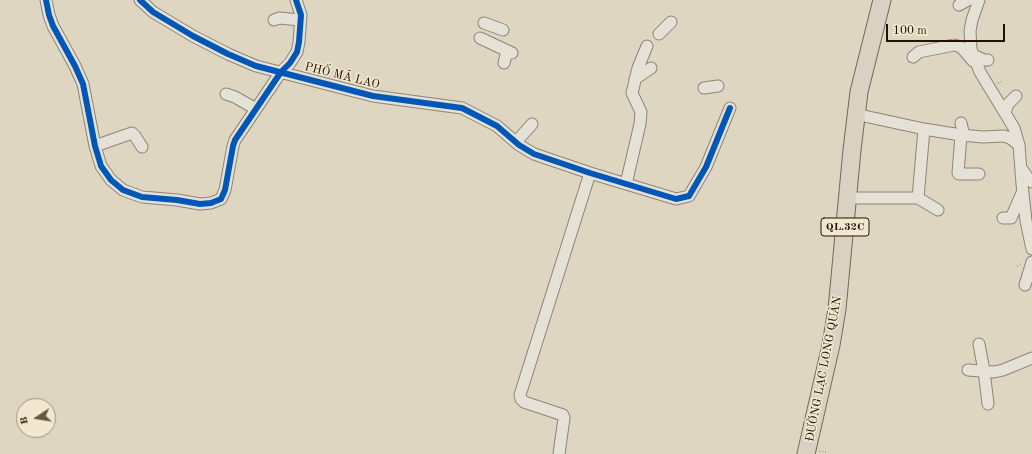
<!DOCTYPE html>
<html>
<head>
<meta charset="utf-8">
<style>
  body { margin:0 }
  #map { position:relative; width:1032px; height:454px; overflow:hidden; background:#ded6c1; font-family:"Old Standard TT",serif }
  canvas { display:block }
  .north { position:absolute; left:16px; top:398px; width:40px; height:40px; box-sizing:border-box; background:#f1e8cf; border:1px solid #9f927c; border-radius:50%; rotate:258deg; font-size:11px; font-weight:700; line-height:16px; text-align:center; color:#231200 }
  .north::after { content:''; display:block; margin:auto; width:14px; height:18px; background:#645744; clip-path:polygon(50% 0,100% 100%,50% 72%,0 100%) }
  .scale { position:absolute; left:886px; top:24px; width:119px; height:18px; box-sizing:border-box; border:2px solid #231200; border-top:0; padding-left:5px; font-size:12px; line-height:14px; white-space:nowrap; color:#231200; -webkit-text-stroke:3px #f1e8cf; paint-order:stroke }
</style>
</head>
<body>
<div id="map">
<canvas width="1032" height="454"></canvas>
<div class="north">B</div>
<div class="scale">100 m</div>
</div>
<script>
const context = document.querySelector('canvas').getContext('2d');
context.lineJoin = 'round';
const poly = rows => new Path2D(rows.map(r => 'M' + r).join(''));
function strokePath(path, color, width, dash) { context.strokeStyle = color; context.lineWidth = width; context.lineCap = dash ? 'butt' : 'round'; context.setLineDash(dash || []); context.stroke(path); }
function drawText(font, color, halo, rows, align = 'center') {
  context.font = font + ' "Old Standard TT",serif'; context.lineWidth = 3; context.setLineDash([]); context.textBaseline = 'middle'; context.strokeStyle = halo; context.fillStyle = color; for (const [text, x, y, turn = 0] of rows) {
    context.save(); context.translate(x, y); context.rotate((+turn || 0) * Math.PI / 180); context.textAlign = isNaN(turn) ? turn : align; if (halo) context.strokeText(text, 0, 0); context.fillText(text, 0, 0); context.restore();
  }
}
const minor = poly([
  [46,0,49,15,53,26,75,66,83,84,95,146,101,166,111,180,123,190,142,197,177,200,200,204,211,203,221,199,225,190,233,146,235,140,281,72,290,63,297,52,299,42,301,15,296,0],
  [140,0,153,12,193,36,228,54,256,66,373,96,462,108,497,126,519,145,534,154,590,173,676,199,689,196,706,167,730,108],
  [979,0,972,20,970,31,971,49,980,72,1014,128,1019,145,1022,184,1026,221,1032,249],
  [959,5,968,0],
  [274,20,279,18,300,20],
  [484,23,503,30],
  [659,34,671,22],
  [480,38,512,53],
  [973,55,984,60,988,60],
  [913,57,919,52,954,45,961,47,973,61],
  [504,63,507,51],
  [635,79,651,68],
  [704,88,718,86],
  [226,94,235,97,256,109],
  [1005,113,1008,104,1016,96],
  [855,114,924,129,961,135,983,137,1004,136,1010,138,1019,145],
  [961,123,964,136],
  [961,135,958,173,959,174,979,174],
  [516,142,532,124],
  [95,146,132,133,135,136,142,147],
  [1021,168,1028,178,1032,182],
  [626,184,640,124,641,112,632,93,638,68,647,46],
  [848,198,918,198,924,129],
  [918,198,938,210],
  [1003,218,1011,218,1022,193],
  [1025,285,1032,262],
  [979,344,984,371,988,404],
  [968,370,994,372,1003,370,1032,358],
  [559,454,564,418,563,415,524,402,521,399,520,395,590,173]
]);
const highway = poly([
  [806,454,831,345,837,309,852,150,859,92,882,0]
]);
strokePath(minor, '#8c8577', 13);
strokePath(highway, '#716a5d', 19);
strokePath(poly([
  [998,83,1003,81],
  [1017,266,1022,263],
  [819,451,827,452]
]), '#9f9a90', 1.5, [1, 2]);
strokePath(minor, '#e5e1d6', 11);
strokePath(highway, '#d9d1c1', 17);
strokePath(poly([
  [46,0,49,15,53,26,75,66,83,84,95,146,101,166,111,180,123,190,142,197,177,200,200,204,211,203,221,199,225,190,233,146,235,140,281,72,290,63,297,52,299,42,301,15,296,0],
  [140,0,153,12,193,36,228,54,256,66,373,96,462,108,497,126,519,145,534,154,590,173,676,199,689,196,706,167,730,108]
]), '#0057b8', 6);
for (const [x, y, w] of [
  [845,227,48]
]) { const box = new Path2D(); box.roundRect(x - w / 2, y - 9, w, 18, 3); context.fillStyle = '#f1e8cf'; context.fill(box); strokePath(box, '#231200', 1); }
drawText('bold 11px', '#231200', null, [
  ["QL.32C",845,227]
]);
drawText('12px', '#231200', '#f1e8cf', [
  ["PHỐ MÃ LAO",342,76,14],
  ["ĐƯỜNG LẠC LONG QUÂN",824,369,-79]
]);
</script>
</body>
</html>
